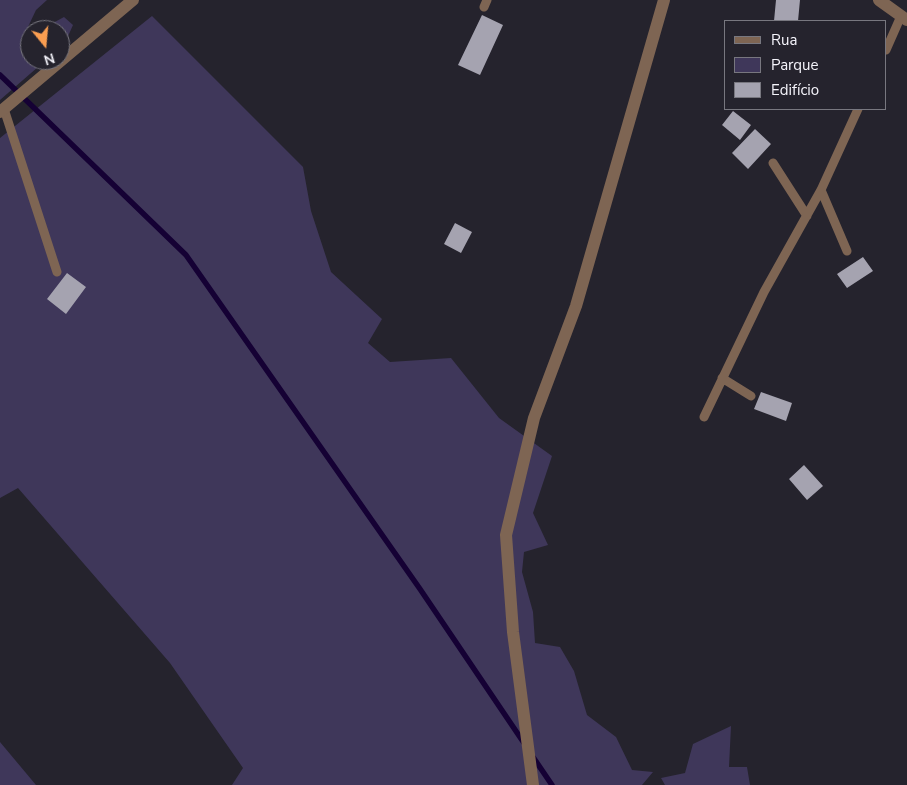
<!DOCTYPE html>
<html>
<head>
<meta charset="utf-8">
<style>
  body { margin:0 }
  #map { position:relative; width:907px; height:785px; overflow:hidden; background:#25232d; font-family:"Nunito Sans",sans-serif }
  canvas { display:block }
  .legend { position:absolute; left:724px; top:20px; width:162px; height:90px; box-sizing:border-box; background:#25232d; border:1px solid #78777f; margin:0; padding:6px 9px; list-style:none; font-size:15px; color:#f5f4fb }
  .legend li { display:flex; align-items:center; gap:10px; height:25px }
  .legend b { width:25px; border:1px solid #78777f }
  .north { position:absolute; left:20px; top:20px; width:50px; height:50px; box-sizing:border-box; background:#25232d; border:1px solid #78777f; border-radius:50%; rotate:163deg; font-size:14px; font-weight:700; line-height:20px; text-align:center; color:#f5f4fb }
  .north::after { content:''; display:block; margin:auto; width:18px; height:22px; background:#fb9e51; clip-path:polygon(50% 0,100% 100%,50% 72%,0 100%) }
</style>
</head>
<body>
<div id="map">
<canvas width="907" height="785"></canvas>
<ul class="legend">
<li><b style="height:6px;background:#7e6553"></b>Rua</li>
<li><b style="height:14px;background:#3f375a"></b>Parque</li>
<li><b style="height:14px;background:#a5a3b0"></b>Edifício</li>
</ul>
<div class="north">N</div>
</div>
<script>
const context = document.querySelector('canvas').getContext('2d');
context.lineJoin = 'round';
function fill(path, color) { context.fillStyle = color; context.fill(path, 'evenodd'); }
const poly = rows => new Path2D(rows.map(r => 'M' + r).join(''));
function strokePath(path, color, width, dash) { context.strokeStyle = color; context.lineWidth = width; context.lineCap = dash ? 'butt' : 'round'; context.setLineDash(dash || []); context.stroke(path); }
fill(poly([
  [0,0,47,0,36,10,27,29,30,35,30,60,46,60,0,100],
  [152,16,303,167,311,211,331,272,382,319,368,343,390,362,451,358,499,418,552,456,533,513,548,545,524,552,522,572,533,612,535,643,560,647,574,671,587,715,616,737,632,770,653,772,642,785,232,785,243,768,170,663,18,488,0,498,0,138],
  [64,17,73,25,65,43,60,48,60,30,40,30],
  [731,726,729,767,747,767,750,785,665,785,661,778,685,773,693,744],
  [0,742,36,785,0,785]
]), '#3f375a');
strokePath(poly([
  [0,75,186,255,420,589,524,743],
  [533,757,552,785]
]), '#150134', 5.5);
fill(poly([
  [776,0,800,0,798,21,774,21],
  [482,15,503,25,480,75,458,65],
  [733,111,751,125,740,140,722,125],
  [755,129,771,144,748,169,732,153],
  [455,223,472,232,461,253,444,244],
  [863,257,873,271,847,288,837,274],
  [67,273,86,287,66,314,47,299],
  [761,392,792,403,786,421,754,409],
  [804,465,823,486,807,500,789,479]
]), '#a5a3b0');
strokePath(poly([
  [484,7,487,0],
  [886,50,901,16],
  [4,109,57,272],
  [773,163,807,216],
  [821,190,847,251],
  [722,378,751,396],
  [704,417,764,292,821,190,858,109]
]), '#7e6553', 9);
strokePath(poly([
  [879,0,907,20],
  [0,112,133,0],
  [533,785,513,632,506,535,534,418,576,306,664,0]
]), '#7e6553', 12);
</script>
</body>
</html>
